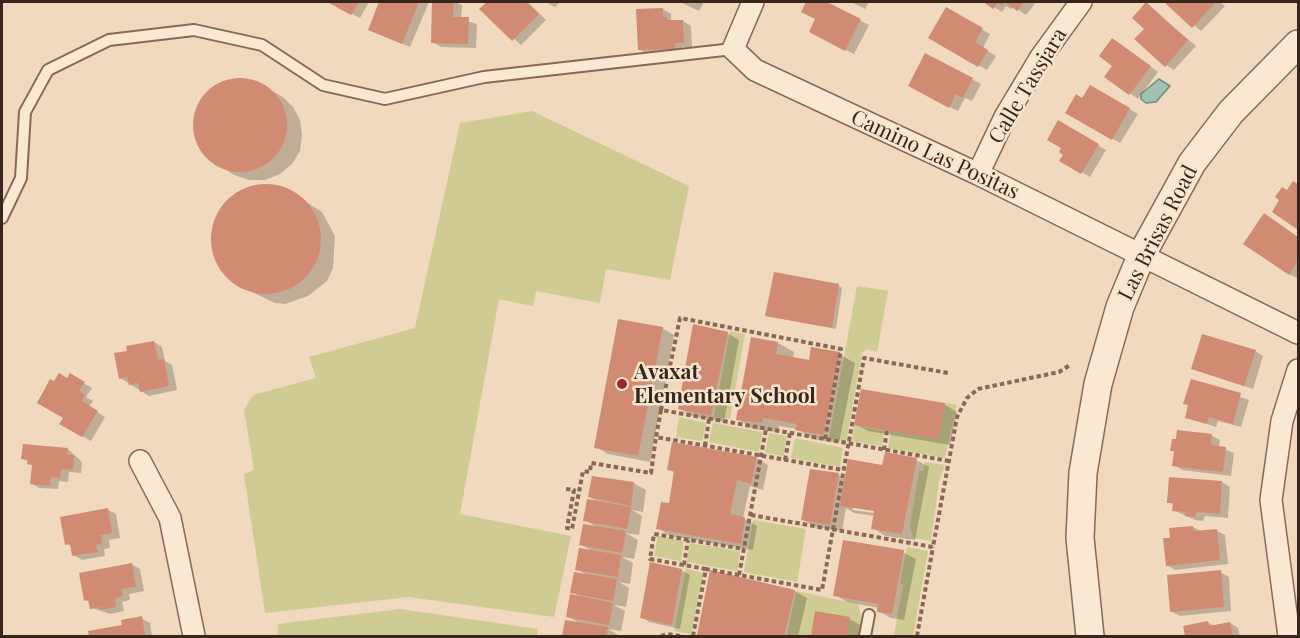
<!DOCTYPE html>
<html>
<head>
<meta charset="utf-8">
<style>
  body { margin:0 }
  #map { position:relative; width:1300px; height:638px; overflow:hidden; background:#f0d9be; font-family:"Playfair Display",serif }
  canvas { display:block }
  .frame { position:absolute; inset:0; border:3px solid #38251b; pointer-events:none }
</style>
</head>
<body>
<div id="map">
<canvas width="1300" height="638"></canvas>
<div class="frame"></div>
</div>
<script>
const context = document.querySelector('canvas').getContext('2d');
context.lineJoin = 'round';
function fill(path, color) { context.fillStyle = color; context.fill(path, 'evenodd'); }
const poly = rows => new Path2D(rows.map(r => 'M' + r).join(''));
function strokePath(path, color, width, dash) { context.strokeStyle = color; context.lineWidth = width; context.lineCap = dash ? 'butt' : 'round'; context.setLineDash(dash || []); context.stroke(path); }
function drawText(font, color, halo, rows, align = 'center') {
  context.font = font + ' "Playfair Display",serif'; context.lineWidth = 5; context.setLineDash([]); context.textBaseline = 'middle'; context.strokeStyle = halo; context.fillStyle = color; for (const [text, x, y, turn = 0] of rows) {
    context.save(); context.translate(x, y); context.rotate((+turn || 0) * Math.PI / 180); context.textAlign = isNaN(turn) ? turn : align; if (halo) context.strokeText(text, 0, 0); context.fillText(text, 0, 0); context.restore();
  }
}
fill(poly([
  [532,111,689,186,670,280,606,269,600,303,536,291,533,306,499,299,460,514,571,536,554,617,409,597,265,613,244,474,254,470,244,410,253,395,316,378,309,357,415,328,460,123],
  [857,286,888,291,877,352,866,349,862,354,846,442,829,438],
  [730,331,745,334,730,419,714,417],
  [945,403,957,405,945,458,888,448,891,431,938,439],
  [679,417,706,423,702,441,676,437],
  [713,423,762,432,759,452,709,442],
  [854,425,884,431,882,446,852,441],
  [769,433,787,436,784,456,765,453],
  [795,438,843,448,840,467,791,458],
  [925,462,945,465,939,482,931,541,913,538,910,526,919,471,923,471],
  [753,520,806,529,797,582,744,572],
  [658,536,684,541,681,561,654,556],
  [690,543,740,551,737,571,687,562],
  [907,547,928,551,913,636,894,636,903,584,900,583],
  [686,569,704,573,691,634,674,631],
  [796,591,858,604,861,616,858,636,787,636],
  [400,609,538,629,537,636,277,636,278,624]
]), '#cecc92');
const water = poly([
  [1159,79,1170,86,1156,102,1146,103,1141,99,1141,94,1159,79]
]);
fill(water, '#a2c1b3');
strokePath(water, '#698f80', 1.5);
fill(poly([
  [330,2,369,2,360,18],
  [381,2,429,2,410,47,369,29],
  [434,2,455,2,462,5,461,19,477,24,476,48,441,47,433,42],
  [489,2,528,2,546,20,521,45,481,9],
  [546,2,560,2,555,7],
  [680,2,704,2,699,11],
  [808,2,823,2,869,25,854,54,819,36,817,19,803,12],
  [851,2,869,2,865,9],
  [986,2,1036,2,1026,15,1014,7,1011,9,1006,6,1002,12],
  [1166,2,1220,2,1225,6,1201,31],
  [1146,4,1196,46,1174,70,1166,65,1146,28],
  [663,9,671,14,671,21,683,21,691,26,692,47,682,47,683,53,647,54,639,49],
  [947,9,990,34,983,48,996,56,987,70,930,37],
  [1120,44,1158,72,1138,99,1106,77,1114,65],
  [926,55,981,84,972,101,965,98,958,111,918,91],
  [238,79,253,81,283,97,293,107,300,120,302,135,300,151,292,164,280,174,265,180,249,180,234,175,205,155,197,142,194,126,196,112,202,99,212,88,224,81],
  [1091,87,1138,114,1120,143,1067,112,1083,100],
  [1059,122,1106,150,1090,177,1061,160,1065,154],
  [1294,183,1298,185,1298,228,1274,211],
  [261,185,284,188,322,212,335,236,333,268,327,281,308,296,285,304,275,303,233,283,225,276,213,250,213,230,222,209,241,192],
  [1273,220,1298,238,1297,278,1289,274],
  [839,286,842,288,836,329,767,316],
  [662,328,674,335,650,462,608,454,596,447],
  [727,333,739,340,724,422,692,416,679,408],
  [154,342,162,347,165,361,172,365,177,390,149,396,120,378,129,352],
  [778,343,794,352,793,358,810,361,839,354,855,363,839,443,813,439,797,429,779,426,778,432,753,429,738,419],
  [1255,351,1263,356,1253,389,1193,369],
  [70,375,92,388,86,397,93,401,89,407,105,417,91,441,61,424,65,417,55,383,68,380],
  [1192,381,1249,400,1241,427,1218,421,1216,427,1186,417],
  [862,391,945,405,957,412,950,445,868,431,855,424],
  [1178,432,1212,436,1220,440,1219,447,1234,453,1231,476,1182,470,1174,465,1175,452,1172,450],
  [24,445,68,449,82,462,81,473,69,472,68,482,59,481,58,489,39,488,31,483,33,466,23,458],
  [756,458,768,465,763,490,750,486,743,518,757,526,753,550,670,536,658,528,670,504,675,473,668,469],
  [916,460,929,467,915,540,885,536,873,528,875,516,854,513,846,508,842,531,815,527,803,520,838,475,846,479],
  [853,507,882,511,881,514,853,510],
  [1222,482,1230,487,1228,518,1205,516,1203,521,1195,520,1173,510,1174,505,1169,502],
  [633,483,646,490,643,512,632,510,642,516,639,535,626,533,638,540,634,559,622,557,633,563,630,584,619,582,629,588,626,607,614,605,625,611,621,631,608,629,620,636,564,636,567,621,579,623,567,616,582,598,572,592,587,575,576,569,592,551,580,544,596,527,585,520,600,503,589,497],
  [107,509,116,514,120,538,109,540,110,548,104,549,105,556,82,560,73,555,72,547,67,544],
  [1193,527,1202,532,1217,531,1225,535,1228,564,1175,570,1167,565,1172,539],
  [903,552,916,559,904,620,891,618,878,611,879,608,847,602,835,595],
  [131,564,140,569,144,591,129,594,130,600,122,602,124,611,110,614,92,608,91,603,86,600],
  [681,570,690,575,680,629,649,622,641,617],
  [1220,572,1229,577,1231,611,1180,616,1171,611],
  [794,591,807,598,798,636,698,635],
  [817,613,849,619,862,626,860,636,812,636],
  [141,618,150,623,152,636,91,636,90,632,124,626],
  [1207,622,1215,626,1230,623,1238,628,1240,636,1187,636,1185,627]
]), '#0003');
fill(poly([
  [327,2,359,2,351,15],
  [379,2,419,2,402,44,368,30],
  [432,2,454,2,453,17,469,17,468,44,431,43],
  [487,2,526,2,539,14,512,41,479,9],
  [806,2,827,2,861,19,845,51,809,32,815,19,801,12],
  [983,2,1024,2,1017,11,1005,2,1002,6,998,3,993,9],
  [1146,2,1188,40,1165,67,1134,39,1144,29,1132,18],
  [1164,2,1216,2,1192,28],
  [946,7,983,28,975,42,988,50,978,67,928,38],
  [663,8,663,17,667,17,667,20,683,20,684,43,675,43,675,49,638,50,636,9],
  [1112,38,1151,66,1129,95,1104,77,1112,66,1099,56],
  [925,53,973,78,963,98,956,94,949,108,908,86],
  '193 125a47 47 0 1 1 94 0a47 47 0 1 1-94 0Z',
  [1090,85,1130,108,1112,140,1065,113,1076,94,1082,98],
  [1058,120,1099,144,1081,174,1059,161,1063,155,1059,152,1061,148,1047,140],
  [1293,181,1298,184,1298,230,1272,212,1279,200,1275,197,1282,187,1287,190],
  '211 239a55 55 0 1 1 110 0a55 55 0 1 1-110 0Z',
  [1264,213,1298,237,1298,260,1289,275,1243,244],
  [774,272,839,284,832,328,765,316],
  [618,319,663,327,638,456,594,448],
  [693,324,728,332,711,416,678,409],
  [1202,334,1256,350,1244,386,1191,369],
  [751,337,778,342,776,354,809,360,811,347,840,352,823,435,795,430,797,424,763,418,762,423,736,420],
  [154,341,158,360,164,359,169,386,140,392,138,383,129,385,127,377,119,379,114,353,127,351,126,346],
  [59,373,67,378,70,373,85,382,79,391,85,395,82,401,98,411,82,437,59,424,63,418,37,403,50,379,54,381],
  [1191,379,1241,393,1233,424,1209,417,1207,424,1185,418,1188,405,1183,404],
  [861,389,945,403,938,439,854,425],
  [1177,430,1212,434,1211,445,1226,447,1223,472,1172,466,1174,451,1170,451,1172,439,1176,439],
  [672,442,757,457,751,484,737,480,730,514,745,517,741,544,656,529,661,502,669,503,674,471,667,470],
  [23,444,68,448,67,455,74,455,73,470,61,469,60,478,51,477,50,486,30,484,32,465,27,464,28,460,21,459],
  [885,452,917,458,902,534,871,529,874,511,840,506,848,459,882,465],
  [810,469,839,473,830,525,801,520],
  [592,476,634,482,631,506,588,497],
  [1169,477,1222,481,1220,514,1197,512,1195,517,1185,516,1185,512,1172,511,1173,503,1167,503],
  [587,499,631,507,627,529,583,521],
  [108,508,112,533,101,535,102,544,96,545,98,552,72,556,70,544,65,545,60,517],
  [583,524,626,531,622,553,579,545],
  [1193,526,1194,531,1217,529,1220,560,1166,566,1163,538,1170,538,1169,528],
  [843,540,904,550,892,614,877,612,878,604,833,596],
  [579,548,621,555,618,577,575,570],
  [650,562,682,569,672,625,640,618],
  [132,563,136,587,121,589,123,596,115,598,116,607,100,610,100,607,90,609,88,600,84,601,79,573],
  [710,570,795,590,784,636,697,635],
  [1221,570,1224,607,1170,612,1167,575],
  [574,572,617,579,613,601,570,593],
  [570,594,613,603,609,625,566,617],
  [815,611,850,617,847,636,811,636],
  [142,616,145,636,89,636,88,631,122,625,121,620],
  [565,620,608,627,606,636,562,636],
  [1208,621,1209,626,1230,622,1233,636,1185,636,1183,626]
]), '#d08b72');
const service = poly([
  [2,218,21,178,25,112,48,70,109,40,194,30,262,45,323,85,385,99,484,77,733,49],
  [865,636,869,615]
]);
const minor = poly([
  [753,2,733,49,755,70,978,174,1298,333],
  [978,174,1005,117,1041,57,1081,2],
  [140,461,170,518,194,636],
  [1289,636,1271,500,1282,421,1298,370]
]);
const tertiary = poly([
  [1090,636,1080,538,1083,473,1098,384,1120,307,1142,254,1192,163,1231,112,1298,44]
]);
strokePath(service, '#896956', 14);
strokePath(minor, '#896956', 24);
strokePath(tertiary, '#896956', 30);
strokePath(poly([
  [661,410,656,437,843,470],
  [825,439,841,349,680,318,661,410,949,461],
  [705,446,709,419],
  [884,450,887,430],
  [785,460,790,433],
  [566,489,574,490,567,528,572,529,583,471,590,472,591,463,651,473,656,437],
  [751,515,933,547,957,417,967,398,978,389,1059,372,1070,365],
  [684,565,688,540],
  [706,569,650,559,654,534,744,549],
  [739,575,766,429],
  [661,636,667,634,681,636],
  [693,636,706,569,822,590,864,358,948,373],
  [917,636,933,547]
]), '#896956', 4, [4.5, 3]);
strokePath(service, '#fae8d2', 10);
strokePath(minor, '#fae8d2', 21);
strokePath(tertiary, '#fae8d2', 27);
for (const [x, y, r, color] of [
  [622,384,6,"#9b2337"]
]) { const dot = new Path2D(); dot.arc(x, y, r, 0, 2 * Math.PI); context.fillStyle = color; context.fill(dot); strokePath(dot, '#f7e5ce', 2); }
drawText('21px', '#38251b', '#f7e5ce', [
  ["Calle Tassjara",1028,86,-59],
  ["Camino Las Positas",935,155,25],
  ["Las Brisas Road",1158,233,-63]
]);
drawText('bold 21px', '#38251b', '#f7e5ce', [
  ["Avaxat",634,372],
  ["Elementary School",634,396]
], 'left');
</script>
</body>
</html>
